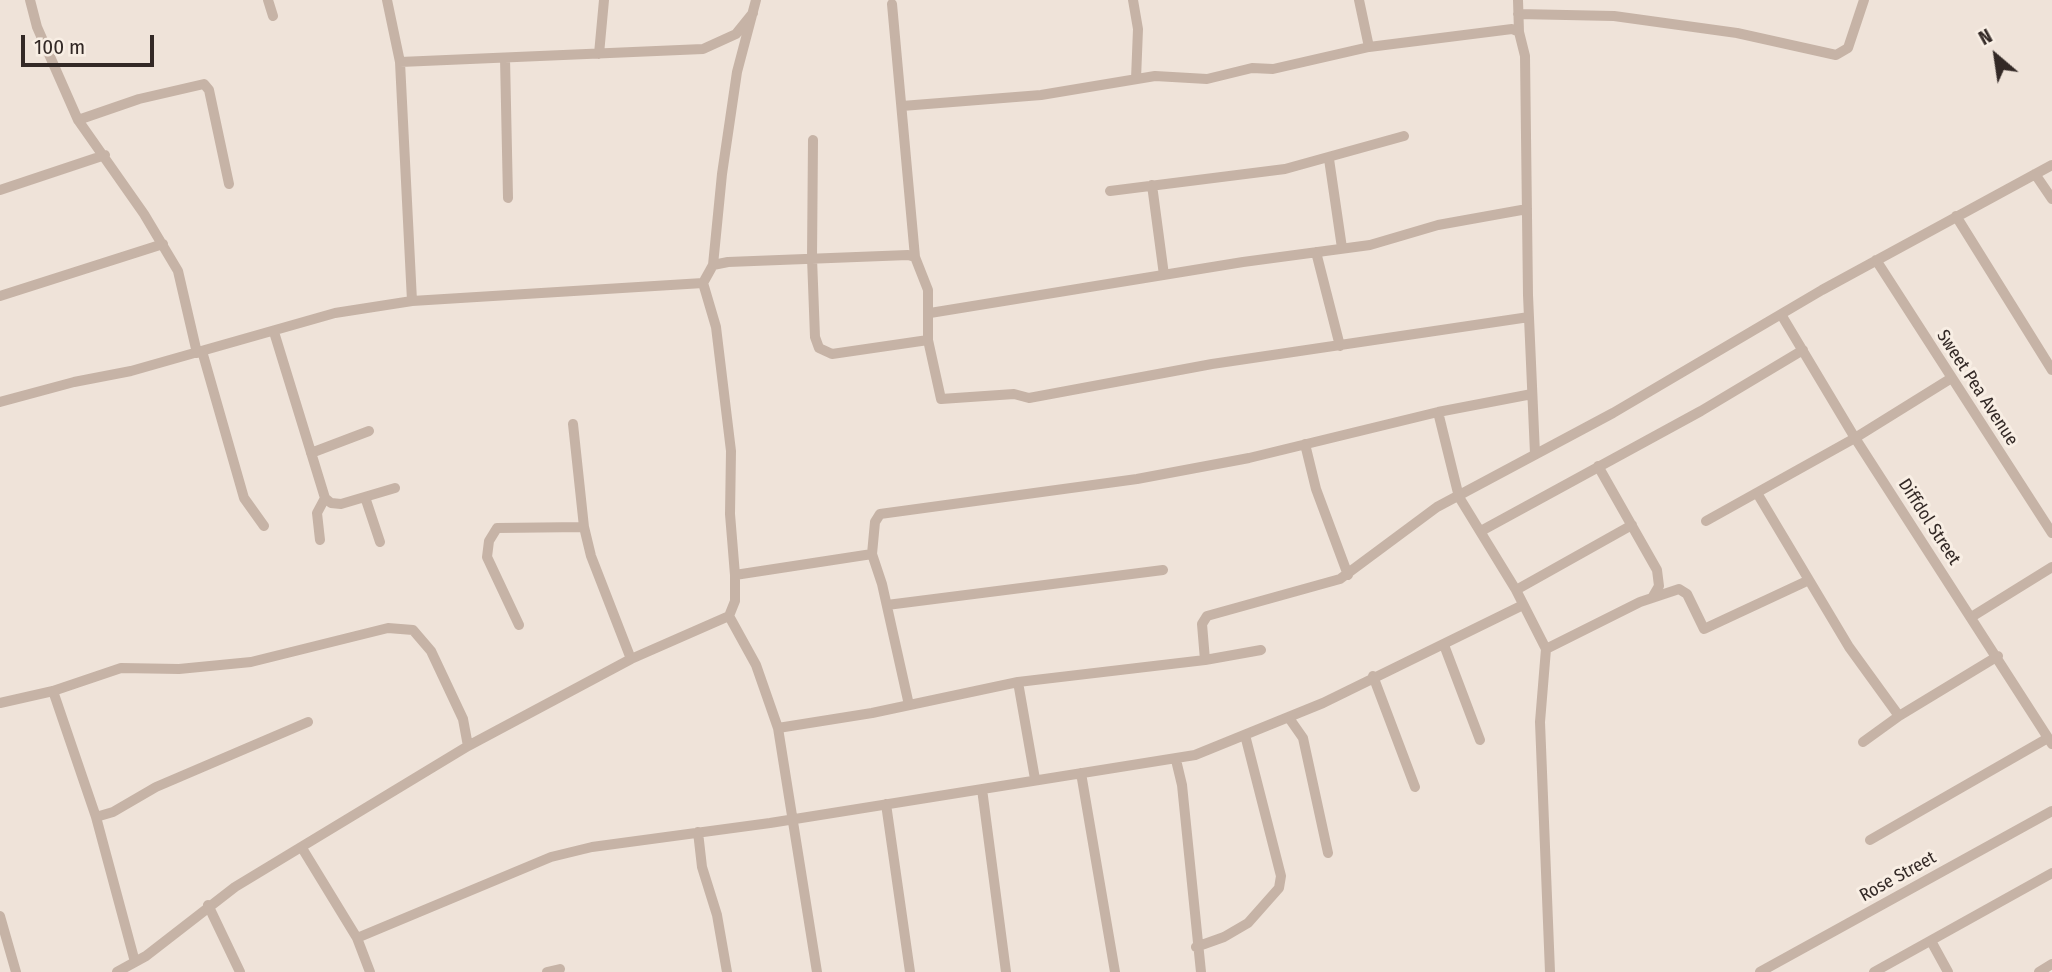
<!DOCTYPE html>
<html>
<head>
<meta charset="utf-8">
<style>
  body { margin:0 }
  #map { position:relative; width:2052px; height:972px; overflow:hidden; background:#efe3d9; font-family:"Fira Sans Condensed",sans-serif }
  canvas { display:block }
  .north { position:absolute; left:1961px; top:21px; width:70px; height:70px; -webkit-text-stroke:5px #f8eee4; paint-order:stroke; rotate:331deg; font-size:19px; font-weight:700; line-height:28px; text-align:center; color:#332926 }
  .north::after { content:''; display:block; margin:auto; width:24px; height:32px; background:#332926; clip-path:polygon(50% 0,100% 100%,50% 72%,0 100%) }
  .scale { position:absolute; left:21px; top:35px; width:133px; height:32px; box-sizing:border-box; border:4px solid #332926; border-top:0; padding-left:9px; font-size:21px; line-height:24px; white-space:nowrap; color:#332926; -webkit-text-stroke:5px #f8eee4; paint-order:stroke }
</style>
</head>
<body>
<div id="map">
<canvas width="2052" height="972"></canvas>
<div class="north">N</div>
<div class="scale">100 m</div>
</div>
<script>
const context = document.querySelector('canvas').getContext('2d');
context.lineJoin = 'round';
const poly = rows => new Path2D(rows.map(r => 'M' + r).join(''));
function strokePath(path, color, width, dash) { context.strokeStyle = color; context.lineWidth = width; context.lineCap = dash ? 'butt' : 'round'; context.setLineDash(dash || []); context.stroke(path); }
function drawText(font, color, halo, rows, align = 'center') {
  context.font = font + ' "Fira Sans Condensed",sans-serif'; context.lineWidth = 6; context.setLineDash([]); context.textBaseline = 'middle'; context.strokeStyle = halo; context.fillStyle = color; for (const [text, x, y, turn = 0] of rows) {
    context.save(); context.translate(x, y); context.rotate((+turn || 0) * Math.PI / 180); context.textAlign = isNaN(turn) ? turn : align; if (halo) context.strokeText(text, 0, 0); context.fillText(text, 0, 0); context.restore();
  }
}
strokePath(poly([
  [30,0,37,27,78,120,144,214,178,271,197,353],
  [268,0,273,16],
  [1133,0,1138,29,1136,79],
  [1359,0,1369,47],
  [1518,0,1519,32],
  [1518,14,1614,16,1737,33,1836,55,1848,48,1864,0],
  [599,54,604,0],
  [505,58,508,198],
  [400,62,703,49,736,34,753,13],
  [902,106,1041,95,1155,76,1207,79,1252,68,1273,69,1369,47,1512,29,1519,32,1525,56,1528,295,1535,454],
  [78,120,139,99,204,84,209,90,229,184],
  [813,140,812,258,815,337,819,348,832,354,928,340,928,290,915,257,892,4],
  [1329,159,1342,248],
  [2035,174,2052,199],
  [1152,185,1164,275],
  [0,190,105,155],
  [1110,191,1285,169,1404,136],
  [1956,216,2052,370],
  [1316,252,1340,346],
  [1876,260,2052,533],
  [713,265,722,174,737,72,756,0],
  [0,296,163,244],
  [412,301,703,283,713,265,728,262,908,255,915,257],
  [930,313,1243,262,1370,245,1438,225,1527,209],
  [1782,316,1855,438,2052,744],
  [274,332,325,498,331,503,341,504,395,488],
  [928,340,941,399,1014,394,1029,398,1212,364,1529,317],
  [202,351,244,498,264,526],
  [0,402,74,382,131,371,335,313,412,301,400,62,387,0],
  [1438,412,1459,497,1516,590,1546,649,1540,722,1550,972],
  [573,424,584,527,591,556,631,659,729,616,735,601,735,575,730,514,731,451,716,327,703,283],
  [1305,444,1316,489,1348,575],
  [311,453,369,431],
  [1598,466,1657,570,1659,586,1652,598],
  [1757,493,1849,647,1899,716],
  [365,497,380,542],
  [1706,521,1855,438,1950,379],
  [1481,531,1701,411,1803,350],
  [320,540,317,513,325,498],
  [735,575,872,554],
  [1516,590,1632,525],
  [887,605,1163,570],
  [729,616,756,665,778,728,817,972],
  [1973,616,2052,567],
  [519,625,487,557,489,541,497,528,584,527],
  [1444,645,1480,740],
  [1546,649,1640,602,1679,589,1687,594,1704,629,1807,581],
  [1205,660,1202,624,1207,616,1340,579,1437,507,1613,413,1822,290,2052,165],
  [1373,676,1415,787],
  [1018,682,1035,779],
  [53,691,96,817,135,962],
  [0,703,53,691,121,668,179,669,251,662,388,628,413,630,431,651,463,719,468,746],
  [909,705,882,584,872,554,875,522,880,514,1137,479,1249,458,1438,412,1532,394],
  [1289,718,1303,738,1328,853],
  [778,728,872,713,1018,682,1205,660,1261,650],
  [1863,742,1899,716,1998,656],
  [1176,760,1182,785,1201,972],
  [1081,773,1115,972],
  [982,789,1006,972],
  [886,804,910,972],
  [96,817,113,812,156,787,308,722],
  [698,832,702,867,717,915,727,972],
  [1870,840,2048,738],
  [302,848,357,938,370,972],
  [208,905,240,972],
  [0,916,16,972],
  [357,938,551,857,592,847,770,823,1195,755,1323,703,1523,605],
  [1931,941,1948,972],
  [1196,947,1224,937,1248,923,1279,888,1281,876,1245,735],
  [117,972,146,956,235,887,468,746,631,659],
  [547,972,560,969],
  [1760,972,2052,811],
  [1874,972,2052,873],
  [2039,972,2052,964]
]), '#c6b3a6', 10);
drawText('18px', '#332926', '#f8eee4', [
  ["Sweet Pea Avenue",1977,388,57],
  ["Diffdol Street",1929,522,57],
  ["Rose Street",1898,877,-29]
]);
</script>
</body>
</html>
